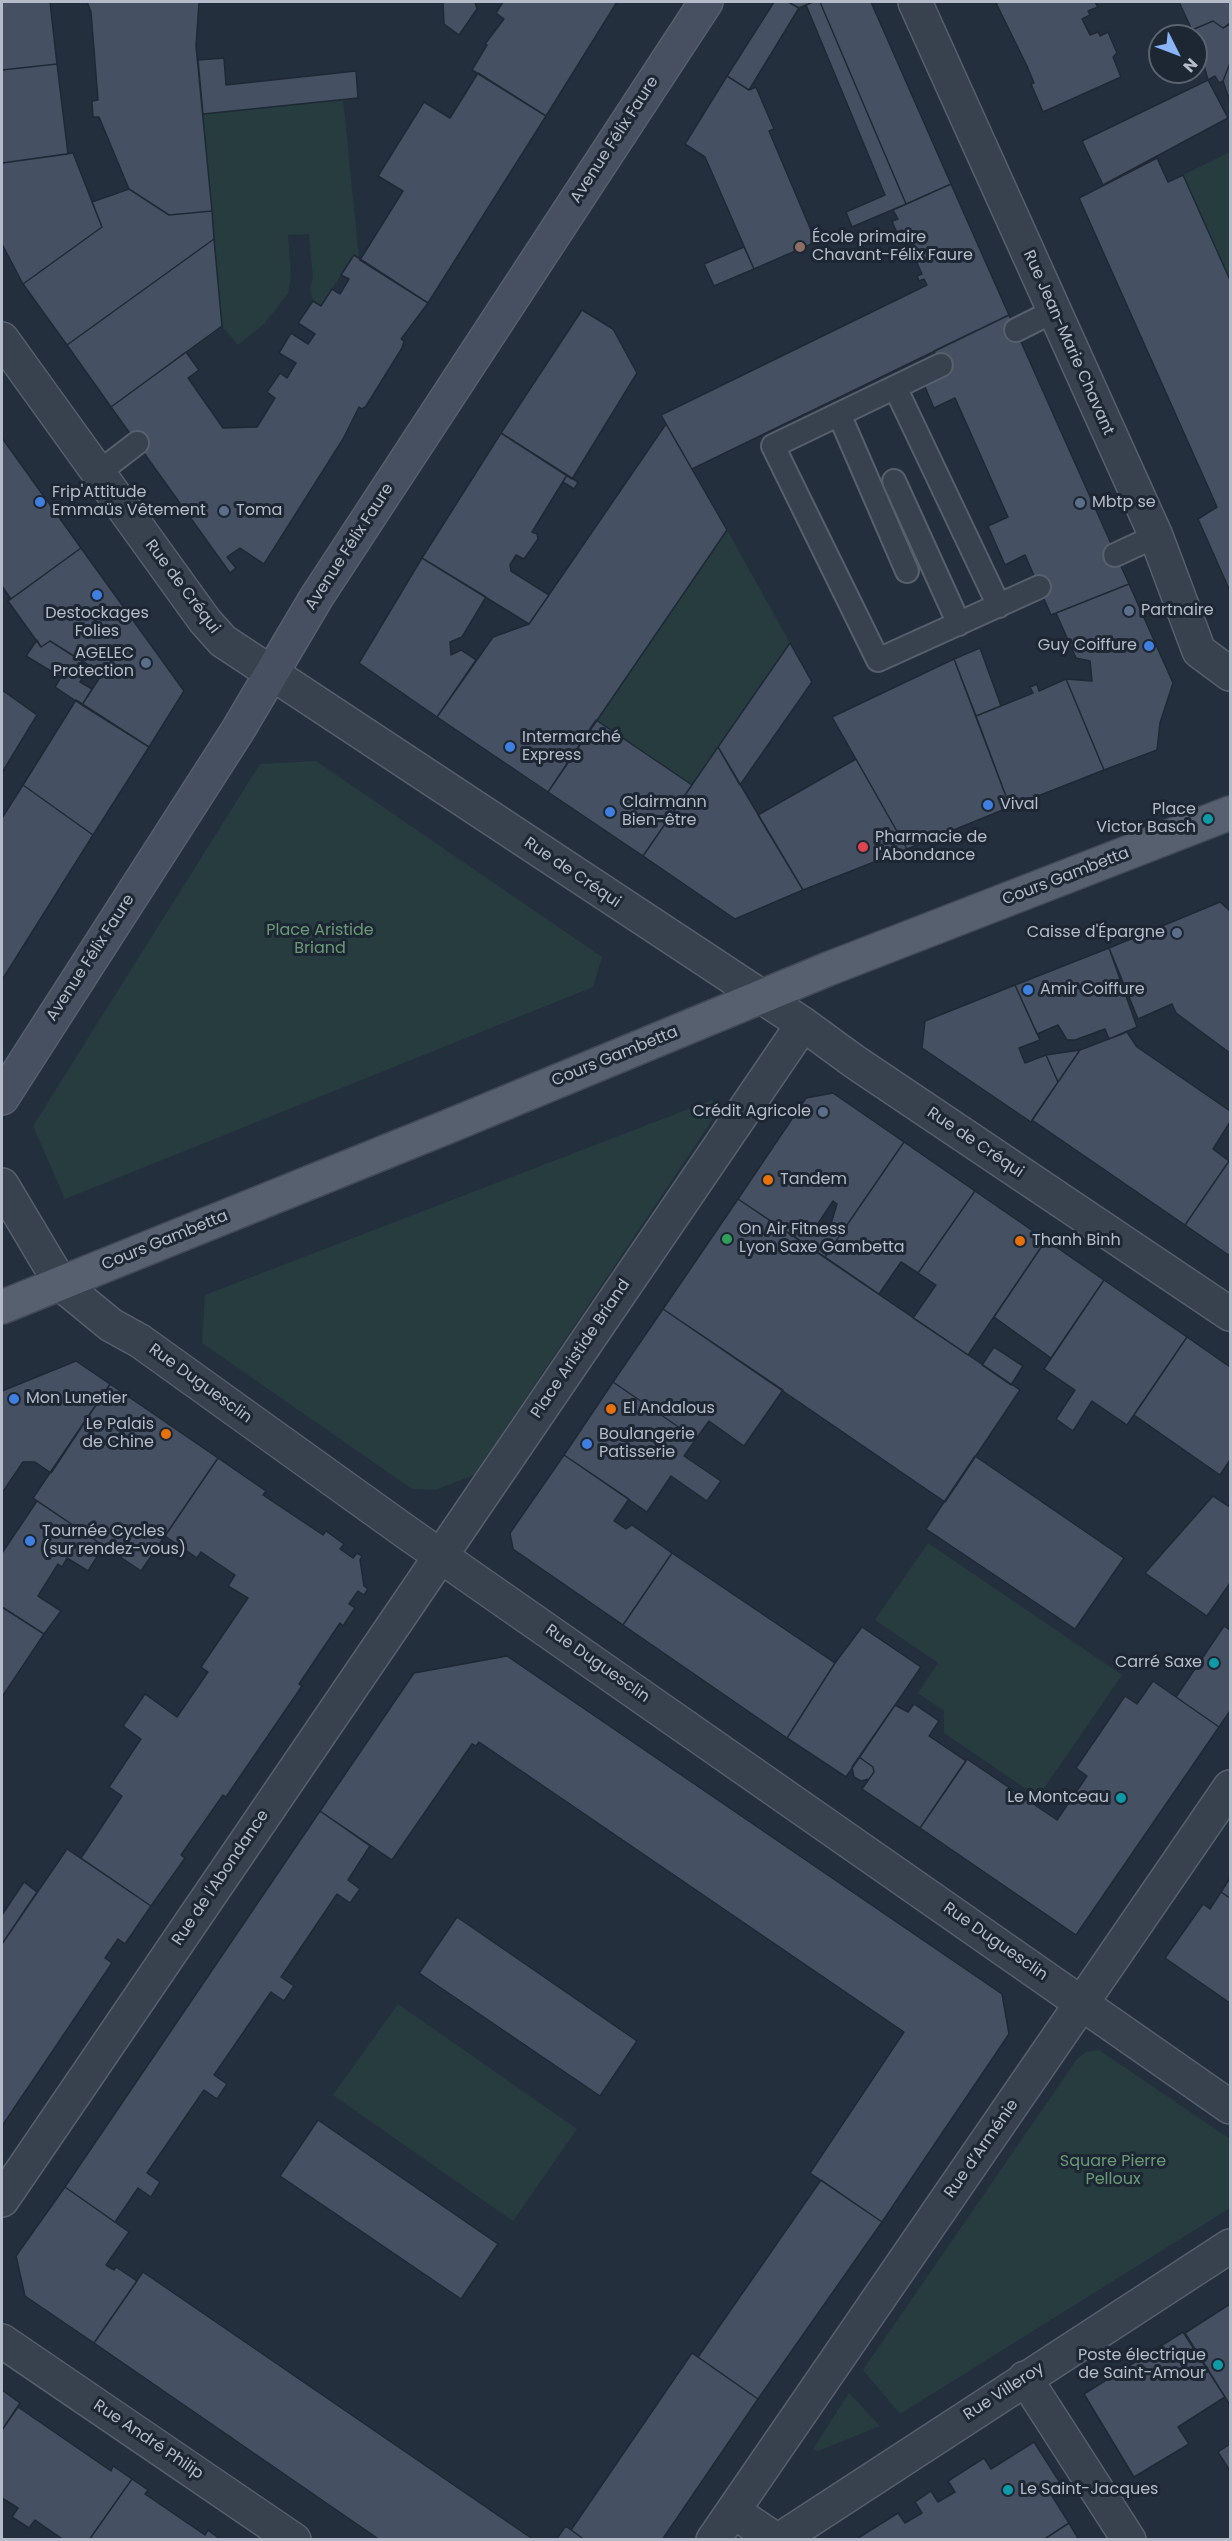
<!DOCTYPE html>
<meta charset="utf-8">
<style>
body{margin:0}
#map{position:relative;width:1232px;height:2541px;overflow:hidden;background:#242f3e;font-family:Poppins,sans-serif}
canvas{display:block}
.frame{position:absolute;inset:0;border:3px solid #b4bcc9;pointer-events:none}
.north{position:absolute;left:1148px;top:24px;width:60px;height:60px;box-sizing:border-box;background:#1d2633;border:2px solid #59626f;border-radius:50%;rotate:132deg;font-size:16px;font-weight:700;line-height:24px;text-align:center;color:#b4bcc9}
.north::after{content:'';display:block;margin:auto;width:21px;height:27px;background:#8ab4f8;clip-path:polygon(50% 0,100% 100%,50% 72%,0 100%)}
</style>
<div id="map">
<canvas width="1232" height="2541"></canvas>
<div class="frame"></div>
<div class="north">N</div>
</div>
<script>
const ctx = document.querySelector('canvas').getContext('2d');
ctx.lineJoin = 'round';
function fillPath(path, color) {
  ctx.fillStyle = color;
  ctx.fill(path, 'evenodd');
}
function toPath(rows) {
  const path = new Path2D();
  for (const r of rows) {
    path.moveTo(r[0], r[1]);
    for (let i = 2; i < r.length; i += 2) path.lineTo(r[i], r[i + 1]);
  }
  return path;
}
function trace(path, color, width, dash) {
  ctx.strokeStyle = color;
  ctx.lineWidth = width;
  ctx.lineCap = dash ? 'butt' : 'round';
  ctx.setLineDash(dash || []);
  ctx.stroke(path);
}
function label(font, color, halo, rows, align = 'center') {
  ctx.font = font + ' Poppins,sans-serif';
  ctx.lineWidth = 6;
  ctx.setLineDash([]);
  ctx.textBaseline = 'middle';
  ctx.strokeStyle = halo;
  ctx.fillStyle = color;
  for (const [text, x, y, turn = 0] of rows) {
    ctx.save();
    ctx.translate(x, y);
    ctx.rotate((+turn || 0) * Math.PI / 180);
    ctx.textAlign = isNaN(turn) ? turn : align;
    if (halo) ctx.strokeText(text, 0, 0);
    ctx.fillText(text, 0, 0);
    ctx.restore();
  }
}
const green = toPath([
 [343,99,359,259,353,256,321,306,313,301,310,289,313,278,309,234,288,235,291,276,288,293,265,323,238,345,222,326,203,114],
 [1230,152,1230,280,1183,175],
 [727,530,790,643,692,785,596,720],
 [316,761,602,957,593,987,65,1199,33,1126,260,764],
 [712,1100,719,1110,474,1475,435,1490,412,1489,202,1343,205,1295],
 [928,1543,1122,1675,1038,1797,944,1733,944,1711,918,1693,938,1663,875,1620],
 [398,2004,577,2129,513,2221,333,2095],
 [1099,2050,1230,2139,1230,2208,900,2414,863,2370,1077,2059,1086,2052],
 [849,2393,880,2426,818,2451,813,2449]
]);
const building = toPath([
 [2,2,50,2,57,64,2,70,2,2],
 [87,2,199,2,196,46,212,211,169,215,129,189,99,117,93,117,92,101,98,100,91,12,87,2],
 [443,2,475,2,477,9,459,35,444,24,443,2],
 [503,2,617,2,546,116,472,70,487,45,485,44,504,19,496,13,503,2],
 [774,2,788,2,799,8,749,90,727,76,774,2],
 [788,2,813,2,799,8,788,2],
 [813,2,820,2,906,204,852,227,846,212,885,195,806,5,813,2],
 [820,2,871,2,951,184,906,204,820,2],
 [1000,2,1095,2,1098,7,1088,11,1090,15,1082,19,1090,35,1098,32,1100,36,1108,32,1117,53,1113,57,1121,77,1043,112,1031,84,1034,83,1027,66,996,3,1000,2],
 [1179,2,1230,2,1230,24,1223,28,1213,21,1192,30,1179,2],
 [1213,21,1223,28,1230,23,1230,63,1223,81,1219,83,1215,76,1208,80,1196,36,1192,30,1213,21],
 [224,58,226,85,356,71,358,98,203,114,198,60,224,58],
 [1230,63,1230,94,1228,96,1223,81,1230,63],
 [57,64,68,154,2,163,2,70,57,64],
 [478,73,546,116,428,303,360,260,403,191,378,176,424,102,450,118,478,73],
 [727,76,749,90,756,87,774,129,769,131,816,242,754,269,705,157,685,144,727,76],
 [1208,80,1228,118,1103,185,1082,141,1208,80],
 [73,153,102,227,23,284,2,244,2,163,73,153],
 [1157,158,1168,182,1183,175,1230,280,1230,591,1198,519,1217,507,1079,198,1157,158],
 [951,184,1009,315,692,469,661,415,927,285,924,279,919,281,917,276,922,274,902,230,897,233,892,221,898,219,893,210,951,184],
 [129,189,169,215,212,211,214,239,67,345,23,284,102,227,92,202,129,189],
 [214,239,222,326,111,407,67,345,214,239],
 [744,247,754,269,714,286,704,264,744,247],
 [354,255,428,303,401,339,404,341,402,348,366,406,362,409,359,407,343,439,264,564,240,548,227,557,236,568,230,573,111,407,186,352,199,370,188,378,223,428,257,427,275,398,267,392,280,373,287,378,296,363,279,353,291,333,308,344,315,334,298,323,313,301,321,306,332,289,340,294,349,279,341,275,354,255],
 [582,310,613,329,637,373,572,479,501,433,582,310],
 [1009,315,1129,584,1051,615,1025,555,1005,565,988,526,1008,517,955,398,934,408,922,380,943,370,934,351,1009,315],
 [666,424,727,530,548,792,437,717,493,637,529,624,666,424],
 [501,433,567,475,532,532,537,534,538,539,524,559,516,555,510,565,511,571,549,595,529,624,422,558,501,433],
 [2,438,81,548,11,599,2,586,2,438],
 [567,475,578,482,574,489,563,482,567,475],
 [81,548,184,691,149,747,82,705,102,674,50,641,41,647,8,601,81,548],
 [422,558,486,597,462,637,450,642,451,655,461,650,476,660,437,717,359,663,422,558],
 [1129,584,1173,683,1160,723,1157,750,1104,770,1066,679,1092,681,1090,661,1076,658,1056,613,1129,584],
 [37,640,41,647,50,641,90,666,80,682,92,689,82,705,55,687,61,677,26,656,37,640],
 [790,643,812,682,740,785,718,747,790,643],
 [980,648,1001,706,976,716,954,659,980,648],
 [954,659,1010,807,907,849,832,717,954,659],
 [1066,679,1104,770,1010,807,976,716,1033,693,1030,687,1037,684,1039,691,1066,679],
 [2,690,37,715,3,771,2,771,2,690],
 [76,700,149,747,93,835,23,785,76,700],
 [596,720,692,785,643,856,548,792,596,720],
 [718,747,803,890,735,919,643,856,718,747],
 [856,759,907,849,803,890,758,815,856,759],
 [23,785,93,835,2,980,2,818,23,785],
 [1220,902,1230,911,1230,1053,1176,1013,1172,1004,1138,1019,1109,948,1220,902],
 [1109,948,1137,1027,1109,1039,1105,1029,1075,1040,1067,1040,1058,1025,1037,1034,1015,985,1109,948],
 [1015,985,1040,1040,1019,1048,1025,1063,1046,1055,1058,1082,1031,1122,922,1048,925,1021,1015,985],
 [1127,1032,1137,1047,1230,1111,1230,1122,1213,1149,1229,1161,1185,1225,1032,1120,1080,1050,1127,1032],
 [1080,1050,1058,1082,1046,1055,1080,1050],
 [833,1093,904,1142,825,1257,738,1199,806,1098,833,1093],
 [833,1201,837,1204,830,1227,822,1236,813,1231,833,1201],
 [904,1142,975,1191,918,1273,901,1262,879,1294,825,1257,904,1142],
 [1229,1161,1230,1162,1230,1256,1185,1225,1229,1161],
 [975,1191,1046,1240,968,1355,913,1318,936,1285,918,1273,975,1191],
 [738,1199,1020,1390,945,1502,663,1309,738,1199],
 [1046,1240,1104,1280,1051,1358,994,1317,1046,1240],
 [1104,1280,1187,1337,1127,1425,1092,1401,1073,1431,1056,1419,1075,1390,1044,1369,1104,1280],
 [663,1309,783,1390,744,1446,709,1421,696,1439,613,1382,663,1309],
 [1187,1337,1230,1367,1230,1460,1220,1475,1134,1415,1187,1337],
 [994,1347,1023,1366,1011,1385,982,1365,994,1347],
 [76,1361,110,1384,51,1473,35,1462,23,1462,2,1493,2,1391,76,1361],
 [613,1382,696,1439,684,1456,721,1481,707,1501,671,1476,647,1512,564,1455,613,1382],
 [110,1384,218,1458,141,1571,33,1498,110,1384],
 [564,1455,629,1499,614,1521,626,1529,632,1525,672,1553,623,1625,513,1549,510,1533,564,1455],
 [975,1456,1124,1558,1075,1629,926,1529,975,1456],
 [218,1458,266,1491,263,1495,323,1535,326,1531,344,1544,340,1549,353,1558,357,1553,362,1556,360,1560,364,1586,368,1589,364,1595,358,1591,349,1604,355,1608,343,1626,340,1623,299,1684,302,1686,226,1797,223,1795,181,1855,185,1858,151,1906,81,1858,122,1796,109,1787,141,1739,123,1726,145,1694,177,1717,208,1672,201,1667,248,1598,228,1586,235,1575,201,1552,197,1558,165,1536,218,1458],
 [1213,1496,1230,1507,1230,1583,1207,1616,1145,1573,1213,1496],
 [37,1501,104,1546,88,1571,67,1558,62,1567,58,1564,38,1596,61,1611,44,1634,2,1607,2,1553,37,1501],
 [672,1553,835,1663,787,1738,623,1625,672,1553],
 [2,1607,44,1634,2,1697,2,1607],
 [1224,1626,1230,1630,1230,1711,1219,1727,1176,1697,1224,1626],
 [862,1627,921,1667,846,1777,787,1738,835,1663,862,1627],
 [507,1656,1002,1994,1009,2034,882,2222,810,2173,904,2032,479,1742,476,1746,472,1744,392,1860,320,1811,414,1673,507,1656],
 [1153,1681,1219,1727,1076,1935,920,1828,967,1759,1057,1820,1087,1776,1076,1768,1125,1696,1137,1704,1153,1681],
 [914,1704,939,1721,929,1736,966,1761,920,1828,862,1789,874,1772,873,1767,859,1757,895,1705,908,1712,914,1704],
 [859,1757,873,1767,874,1772,869,1779,861,1781,854,1777,852,1767,859,1757],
 [320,1811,370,1846,348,1880,360,1889,350,1903,337,1894,281,1977,294,1986,284,2001,271,1992,214,2075,227,2084,217,2099,204,2090,147,2173,160,2182,151,2197,138,2188,115,2222,65,2187,320,1811],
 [67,1849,151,1906,125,1944,118,1939,105,1958,112,1963,2,2126,2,1944,67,1849],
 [1230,1878,1230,1898,1221,1892,1230,1878],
 [24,1882,37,1892,2,1944,2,1915,24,1882],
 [1221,1892,1230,1898,1230,2003,1165,1958,1203,1904,1210,1909,1221,1892],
 [457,1917,637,2041,600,2096,419,1973,457,1917],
 [318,2120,498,2244,461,2299,280,2176,318,2120],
 [821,2180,882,2222,758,2399,698,2357,821,2180],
 [65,2187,129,2232,106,2265,114,2270,116,2267,137,2281,94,2343,25,2296,16,2256,65,2187],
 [143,2272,534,2540,380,2540,94,2343,143,2272],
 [1230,2304,1230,2405,1185,2333,1230,2304],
 [1183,2332,1225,2397,1178,2427,1189,2444,1134,2477,1084,2394,1183,2332],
 [692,2353,758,2399,662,2540,585,2540,571,2530,692,2353],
 [2,2390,20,2403,2,2430,2,2390],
 [18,2407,111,2471,113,2466,132,2479,89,2540,64,2540,35,2520,29,2528,12,2517,18,2508,2,2498,2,2430,18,2407],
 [1034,2442,1064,2489,1052,2496,1069,2523,1043,2540,855,2540,898,2513,905,2523,922,2513,915,2502,931,2491,938,2502,955,2492,948,2481,984,2458,991,2469,1034,2442],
 [1230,2444,1230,2471,1218,2452,1230,2444],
 [132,2479,148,2490,145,2494,205,2535,208,2530,221,2540,89,2540,132,2479],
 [1069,2523,1079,2540,1043,2540,1069,2523],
 [565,2527,567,2527,585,2540,556,2540,565,2527]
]);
const lane = toPath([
 [1016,330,1054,311],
 [941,365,773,446,878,660,1039,587],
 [895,387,999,606],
 [839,414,907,571],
 [98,473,137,443],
 [894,481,959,624],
 [1115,555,1156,536]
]);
const street = toPath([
 [915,2,1156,536,1199,651,1230,674],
 [2,339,205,621,223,641,803,1024,855,1062,1230,1314],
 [2,1185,61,1284,111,1325,140,1341,406,1532,1230,2107],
 [2,2200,803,1024],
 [2,2341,294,2540],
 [1025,2378,1129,2540],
 [733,2511,776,2540],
 [713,2540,1230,1787],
 [779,2540,1230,2246]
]);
const secondary = toPath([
 [2,1098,238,730,316,598,706,2]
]);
const primary = toPath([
 [2,1307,447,1127,828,969,1230,813]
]);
const markers = [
 [800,247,6,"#8d6e63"],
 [40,502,6,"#3f7fe0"],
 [1080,503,6,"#5c6f8a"],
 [224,511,6,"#5c6f8a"],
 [97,595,6,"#3f7fe0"],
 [1129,611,6,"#5c6f8a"],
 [1149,646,6,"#3f7fe0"],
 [146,663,6,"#5c6f8a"],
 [510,747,6,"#3f7fe0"],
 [988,805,6,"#3f7fe0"],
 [610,812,6,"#3f7fe0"],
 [1208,819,6,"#0f9aa8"],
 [863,847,6,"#e0444e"],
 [1177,933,6,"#5c6f8a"],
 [1028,990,6,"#3f7fe0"],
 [823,1112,6,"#5c6f8a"],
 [768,1180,6,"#e8710a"],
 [727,1239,6,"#2e9e5b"],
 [1020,1241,6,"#e8710a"],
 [14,1399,6,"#3f7fe0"],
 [611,1409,6,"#e8710a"],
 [166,1434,6,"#e8710a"],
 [587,1444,6,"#3f7fe0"],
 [30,1541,6,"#3f7fe0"],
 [1214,1663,6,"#0f9aa8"],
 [1121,1798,6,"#0f9aa8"],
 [1218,2365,6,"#0f9aa8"],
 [1008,2490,6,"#0f9aa8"]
];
const streetNames = [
 ["Avenue Félix Faure",615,140,-57],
 ["Rue Jean-Marie Chavant",1068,343,66],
 ["Avenue Félix Faure",350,547,-57],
 ["Rue de Créqui",182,587,53],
 ["Rue de Créqui",572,873,34],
 ["Cours Gambetta",1066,877,-21],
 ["Avenue Félix Faure",91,958,-57],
 ["Cours Gambetta",615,1057,-22],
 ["Rue de Créqui",975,1143,34],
 ["Cours Gambetta",165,1241,-22],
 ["Place Aristide Briand",581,1349,-56],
 ["Rue Duguesclin",200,1384,36],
 ["Rue Duguesclin",597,1664,35],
 ["Rue de l'Abondance",221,1878,-56],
 ["Rue Duguesclin",995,1942,35],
 ["Rue d’Arménie",982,2149,-55],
 ["Rue Villeroy",1004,2392,-33],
 ["Rue André Philip",148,2440,34]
];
const poiNames = [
 ["École primaire",812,238],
 ["Chavant-Félix Faure",812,256],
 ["Frip'Attitude",52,493],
 ["Emmaüs Vêtement",52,511],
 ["Mbtp se",1092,503],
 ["Toma",236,511],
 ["Partnaire",1141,611],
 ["Destockages",97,614,"center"],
 ["Folies",97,632,"center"],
 ["Guy Coiffure",1137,646,"right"],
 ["AGELEC",134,654,"right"],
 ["Protection",134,672,"right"],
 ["Intermarché",522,738],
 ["Express",522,756],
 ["Clairmann",622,803],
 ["Bien-être",622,821],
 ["Vival",1000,805],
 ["Place",1196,810,"right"],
 ["Victor Basch",1196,828,"right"],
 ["Pharmacie de",875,838],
 ["l'Abondance",875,856],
 ["Caisse d'Épargne",1165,933,"right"],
 ["Amir Coiffure",1040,990],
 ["Crédit Agricole",811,1112,"right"],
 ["Tandem",780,1180],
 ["On Air Fitness",739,1230],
 ["Lyon Saxe Gambetta",739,1248],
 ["Thanh Binh",1032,1241],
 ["Mon Lunetier",26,1399],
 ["El Andalous",623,1409],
 ["Le Palais",154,1425,"right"],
 ["de Chine",154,1443,"right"],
 ["Boulangerie",599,1435],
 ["Patisserie",599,1453],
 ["Tournée Cycles",42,1532],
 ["(sur rendez-vous)",42,1550],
 ["Carré Saxe",1202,1663,"right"],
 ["Le Montceau",1109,1798,"right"],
 ["Poste électrique",1206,2356,"right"],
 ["de Saint-Amour",1206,2374,"right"],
 ["Le Saint-Jacques",1020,2490]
];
const parkNames = [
 ["Place Aristide",320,931],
 ["Briand",320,949],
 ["Square Pierre",1113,2162],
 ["Pelloux",1113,2180]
];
fillPath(green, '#263c3f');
fillPath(building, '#455162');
trace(building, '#1f2835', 1.5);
trace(lane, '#565f6c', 26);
trace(street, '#565f6c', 36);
trace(secondary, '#565f6c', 36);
trace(primary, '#414a57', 36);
trace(lane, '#38414e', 22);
trace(street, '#38414e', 33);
trace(secondary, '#465061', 33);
trace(primary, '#56606e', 33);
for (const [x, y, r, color] of markers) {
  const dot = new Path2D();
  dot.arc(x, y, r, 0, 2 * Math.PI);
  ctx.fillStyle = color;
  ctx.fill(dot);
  trace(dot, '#1d2633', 2);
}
label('16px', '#b4bcc9', '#1d2633', streetNames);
label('16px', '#b4bcc9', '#1d2633', poiNames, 'left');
label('16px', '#6b9a76', '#1d2633', parkNames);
</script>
